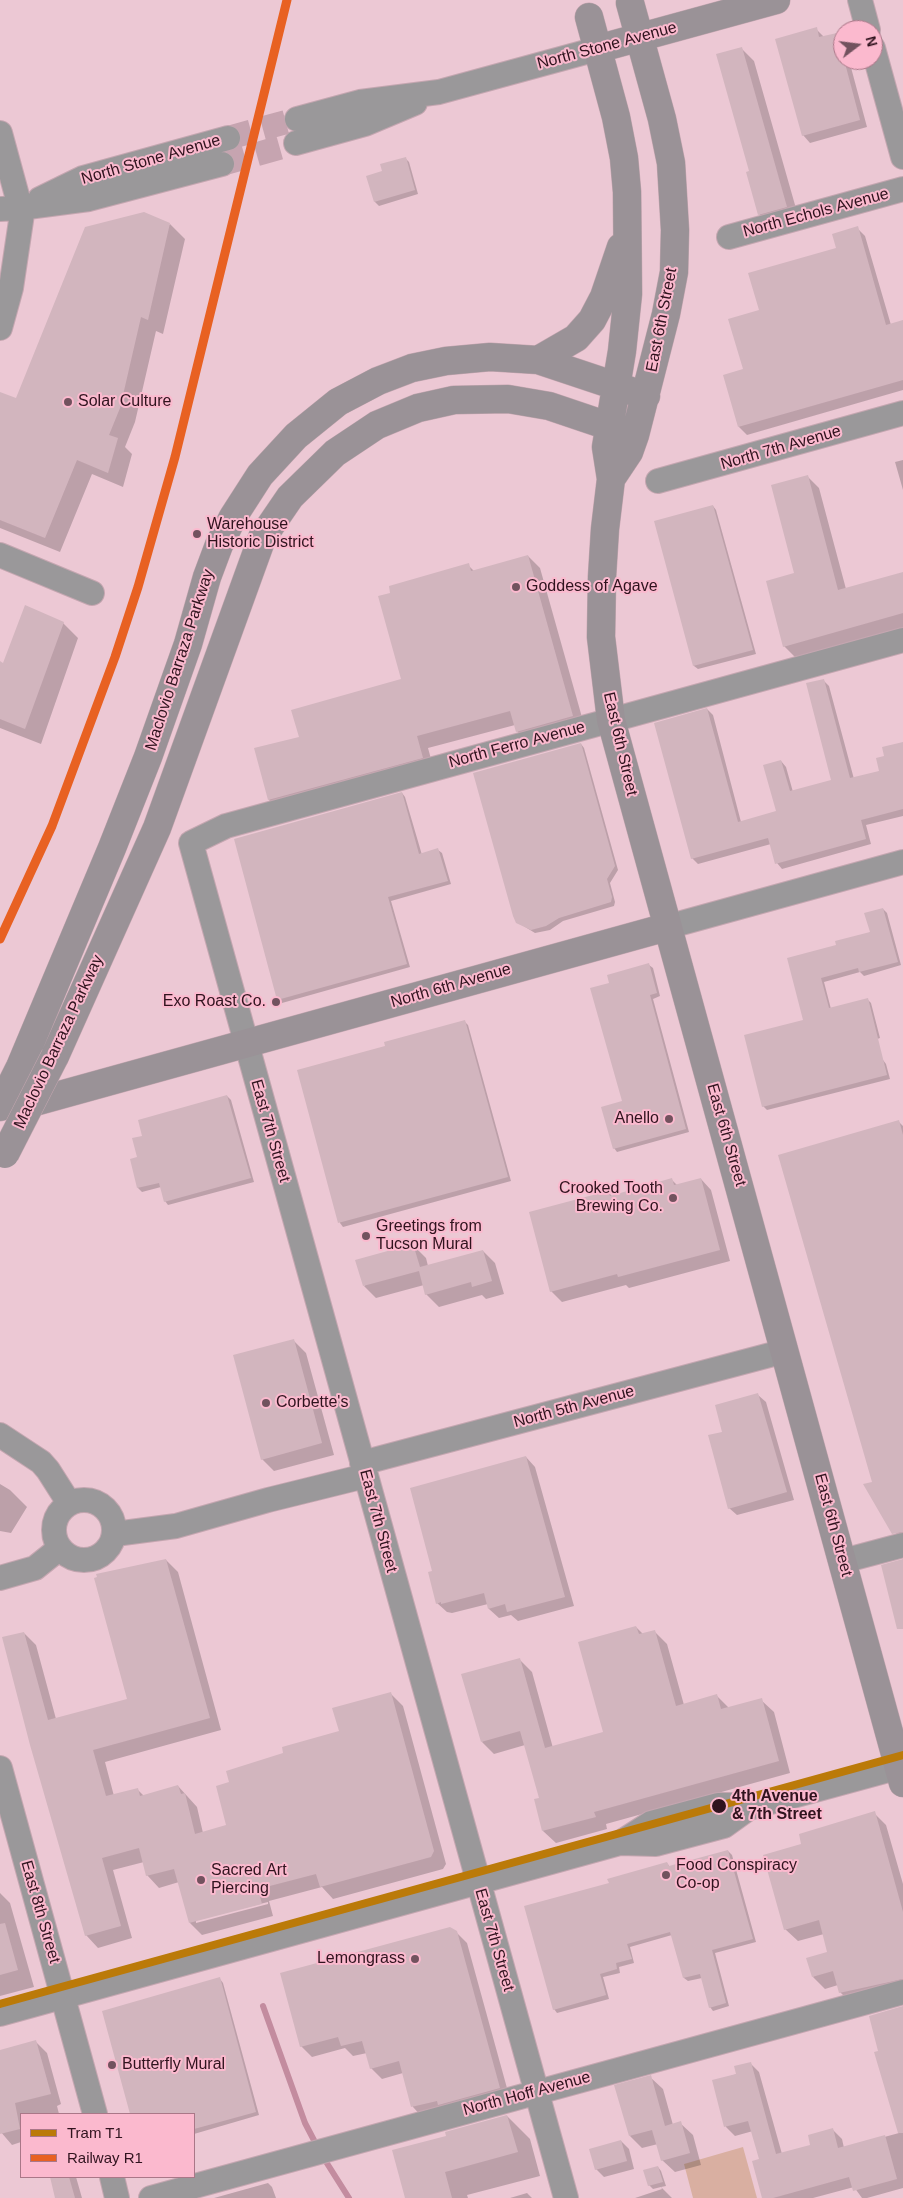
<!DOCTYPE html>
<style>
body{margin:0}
#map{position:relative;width:903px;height:2198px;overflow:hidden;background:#ecc8d4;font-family:Helvetica,sans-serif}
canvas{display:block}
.legend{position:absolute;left:20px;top:2113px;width:175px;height:65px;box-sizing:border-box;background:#fbb9ce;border:1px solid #a78;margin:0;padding:6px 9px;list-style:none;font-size:15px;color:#30131e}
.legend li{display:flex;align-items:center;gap:10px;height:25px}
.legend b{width:25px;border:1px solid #a78}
.north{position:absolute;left:833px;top:20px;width:50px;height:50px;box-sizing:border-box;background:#fbb9ce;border:1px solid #a78;border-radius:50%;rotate:75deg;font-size:14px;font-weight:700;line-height:20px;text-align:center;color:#30131e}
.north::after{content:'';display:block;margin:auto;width:18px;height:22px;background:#72525e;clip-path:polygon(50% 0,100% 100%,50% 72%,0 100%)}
</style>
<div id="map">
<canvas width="903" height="2198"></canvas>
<ul class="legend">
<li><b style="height:6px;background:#bb7a09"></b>Tram T1</li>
<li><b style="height:6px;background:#e86122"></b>Railway R1</li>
</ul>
<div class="north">N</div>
</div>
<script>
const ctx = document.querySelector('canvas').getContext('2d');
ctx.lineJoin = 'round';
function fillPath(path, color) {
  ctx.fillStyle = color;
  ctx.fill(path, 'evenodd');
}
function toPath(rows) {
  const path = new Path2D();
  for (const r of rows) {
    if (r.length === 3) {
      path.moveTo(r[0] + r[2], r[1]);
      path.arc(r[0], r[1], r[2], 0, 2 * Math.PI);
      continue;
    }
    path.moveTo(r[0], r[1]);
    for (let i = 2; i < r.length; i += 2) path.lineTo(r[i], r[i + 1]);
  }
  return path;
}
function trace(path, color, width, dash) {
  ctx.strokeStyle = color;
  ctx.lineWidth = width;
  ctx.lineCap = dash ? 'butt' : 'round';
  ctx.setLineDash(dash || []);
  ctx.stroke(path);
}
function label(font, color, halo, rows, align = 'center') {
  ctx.font = font + ' Helvetica,sans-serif';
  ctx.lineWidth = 4;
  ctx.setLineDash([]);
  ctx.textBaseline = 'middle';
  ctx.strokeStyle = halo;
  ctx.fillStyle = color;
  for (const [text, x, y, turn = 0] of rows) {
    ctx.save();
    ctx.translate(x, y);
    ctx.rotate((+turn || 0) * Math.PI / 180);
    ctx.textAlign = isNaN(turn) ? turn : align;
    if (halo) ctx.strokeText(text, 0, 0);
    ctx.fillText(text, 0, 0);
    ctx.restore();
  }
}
const green = toPath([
 [743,2147,757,2198,693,2198,684,2164]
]);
const shadow = toPath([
 [816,29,824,37,837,34,843,40,843,60,849,60,867,127,810,143,803,135],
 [742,49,754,61,799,219,771,227,759,214,750,172],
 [405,158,409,162,418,194,379,206,375,202,368,177,384,172],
 [170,224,185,239,163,334,156,331,135,422,125,447,132,454,123,487,92,474,60,552,0,528,0,400,17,400],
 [857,228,865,236,891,325,903,321,903,390,747,435,739,427,745,370,761,311,837,249],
 [903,460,903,490,895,462],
 [807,476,819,488,846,589,903,574,903,628,796,658,784,646,796,574],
 [713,506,716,510,756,654,698,669,694,666],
 [528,556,540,568,585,728,529,744,517,731,515,725,428,748,434,770,281,812,269,800,301,738,403,679,468,565,474,571],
 [63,623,78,638,41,744,0,728,0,663,4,664],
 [823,680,829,686,854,779,881,771,886,757,903,743,903,816,866,825,871,844,782,869,777,863,771,844,698,864,692,858,707,709,713,715,741,822,777,812,781,761,786,767,793,792,833,781],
 [581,744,584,748,618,870,610,883,615,902,614,906,563,921,550,930,535,933,517,922],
 [402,793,405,797,422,855,438,850,442,853,451,884,391,901,410,967,282,1003,278,999],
 [883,909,887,913,901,965,864,976,860,972,824,982,831,1009,867,999,871,1003,880,1038,852,1048,883,1060,886,1064,890,1079,767,1110,763,1106,804,1021,788,959,838,946,871,932],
 [649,965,653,968,660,996,653,999,689,1132,617,1152,614,1148,623,1102,611,984],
 [465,1022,468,1025,511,1181,343,1227,340,1223,298,1071,387,1047],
 [227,1096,231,1100,254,1182,168,1205,165,1201,161,1187,142,1192,138,1188,131,1160,138,1158,143,1137],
 [898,1121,903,1126,903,1540,888,1525,873,1482],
 [701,1179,711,1190,730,1261,629,1288,626,1285,562,1302,551,1291,608,1192,612,1196,672,1180,677,1185],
 [413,1245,426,1258,428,1266,483,1251,495,1263,504,1294,486,1299,482,1295,439,1307,426,1294,424,1285,376,1298,364,1286],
 [293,1340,306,1353,334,1455,274,1471,262,1459],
 [758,1395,766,1402,794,1500,737,1515,729,1508,723,1433],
 [526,1457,535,1467,574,1606,518,1621,511,1615,499,1618,489,1609,488,1604,452,1613,447,1612,437,1603,434,1571],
 [0,1484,10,1490,27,1507,11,1533,0,1531],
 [166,1560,178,1572,221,1730,105,1762,114,1796,137,1789,144,1796,178,1786,197,1807,203,1833,228,1826,230,1783,285,1754,340,1732,391,1694,403,1706,446,1864,443,1869,333,1899,322,1887,269,1901,273,1916,202,1935,190,1923,179,1882,159,1888,147,1875,144,1862,113,1870,132,1938,98,1948,86,1935,24,1633,36,1645,56,1719,129,1700],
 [268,1902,268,1904,196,1923,196,1920],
 [636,1627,643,1634,654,1631,667,1644,684,1705,717,1696,729,1708,761,1700,774,1712,790,1773,606,1824,607,1829,556,1843,543,1831,535,1800,540,1799,525,1745,494,1754,482,1742,519,1659,532,1672,553,1748,604,1733],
 [874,1813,886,1825,903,1884,903,1993,852,2004,840,1992,838,1985,825,1989,813,1977,829,1953,824,1934,798,1941,785,1929,803,1845],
 [728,1851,732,1855,756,1942,715,1953,729,2006,713,2011,710,2007,702,1978,688,1981,684,1978,672,1935,630,1947,634,1963,619,1967,620,1973,603,1977,609,1999,557,2013,554,2009,610,1884,667,1863,670,1867],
 [0,1893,10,1903,34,1987,0,1996],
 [456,1932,467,1943,510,2099,423,2118,413,2107,403,2073,382,2079,371,2068,367,2053,353,2056,345,2048,312,2057,301,2046],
 [220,1979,223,1983,259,2115,194,2134,194,2114,132,2114,104,2012],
 [903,2008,903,2188,867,2198,862,2198,854,2187,813,2198,764,2198,760,2160,753,2131,735,2136,726,2127,714,2081,737,2074,750,2063,759,2072,782,2154,812,2146,833,2130,842,2139,844,2148,899,2133,880,2052],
 [36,2042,47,2053,61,2104,57,2106,59,2114,21,2114,21,2142,12,2145,0,2131,0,2052],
 [650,2077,663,2089,673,2125,680,2123,693,2135,701,2165,675,2172,662,2160,658,2144,642,2148,630,2136],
 [507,2116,530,2139,540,2176,467,2195,468,2198,406,2198,448,2137],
 [621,2141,629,2149,634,2169,604,2177,596,2169],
 [658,2167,661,2171,666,2186,661,2187,672,2198,635,2198,662,2189,661,2187,653,2189,649,2185],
 [51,2177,76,2177,82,2198,57,2198],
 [268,2183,272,2187,276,2198,214,2198],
 [527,2193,532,2198,510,2198]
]);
const stream = toPath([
 [263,2006,305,2123,318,2148],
 [323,2157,349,2198]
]);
const building = toPath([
 [817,27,819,37,837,33,860,120,802,136,775,39],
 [742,47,787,207,758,215,746,172,749,171,716,54],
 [406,157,415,190,374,202,366,176,382,171,380,164],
 [144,212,170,223,148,320,141,317,120,408,109,435,118,438,108,473,77,460,45,538,0,520,0,392,16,398,85,227],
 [858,226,886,325,903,320,903,380,738,427,723,375,743,369,728,319,759,310,748,273,836,248,832,234],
 [808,475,838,590,903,572,903,613,783,647,766,581,794,573,771,485],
 [713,505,753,650,693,666,654,521],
 [528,555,573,716,516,732,510,711,417,736,423,758,268,800,254,748,299,737,291,710,401,679,378,596,390,593,389,586,469,563,471,571],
 [25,605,64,622,25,729,0,719,0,661,3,663],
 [824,679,850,778,879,771,876,758,884,756,882,747,903,742,903,809,861,820,866,839,775,864,768,838,691,859,654,723,707,708,738,822,776,811,763,765,781,760,790,791,831,780,806,683],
 [581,743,615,866,607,879,612,897,611,902,559,918,546,926,531,930,516,923,513,916,473,773],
 [402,792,419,854,438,848,448,881,388,897,407,964,277,1000,234,839],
 [883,908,898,962,859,972,858,968,821,978,829,1008,868,998,887,1075,762,1107,744,1035,803,1020,787,958,836,945,835,941,870,932,864,913],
 [649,963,657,993,650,995,686,1129,613,1149,601,1107,622,1101,590,988,609,983,607,975],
 [465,1020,508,1177,338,1223,297,1070,385,1046,384,1042],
 [227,1095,251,1178,164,1202,159,1183,137,1188,130,1159,137,1157,132,1138,142,1136,138,1120],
 [899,1120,903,1135,903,1532,892,1534,863,1484,872,1482,778,1155],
 [672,1178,674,1185,701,1178,720,1250,618,1277,617,1274,550,1292,529,1212,608,1191,610,1196],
 [413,1244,420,1267,483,1250,492,1281,472,1287,471,1282,425,1295,419,1271,363,1286,355,1260],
 [294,1339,322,1443,261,1460,233,1355],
 [758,1393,787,1492,728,1509,708,1435,722,1432,715,1405],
 [526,1456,565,1597,507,1612,505,1604,488,1609,484,1593,441,1604,441,1602,436,1604,428,1572,432,1571,410,1488],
 [166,1559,210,1718,93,1750,106,1796,138,1788,140,1796,178,1785,181,1794,185,1793,195,1834,226,1825,216,1786,229,1782,226,1771,283,1753,282,1747,339,1731,332,1708,391,1692,434,1851,431,1857,320,1887,316,1874,258,1889,262,1904,189,1923,174,1869,146,1876,139,1848,102,1858,121,1926,85,1936,30,1745,2,1637,24,1632,48,1720,127,1699,94,1578,97,1577,96,1574],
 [903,1559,903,1629,897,1629,881,1565],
 [636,1626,639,1634,655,1630,676,1706,717,1694,721,1709,762,1698,779,1761,594,1812,596,1817,542,1831,534,1799,539,1798,520,1731,481,1742,461,1674,520,1658,545,1748,603,1732,578,1642],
 [875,1811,903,1912,903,1979,839,1993,833,1971,812,1977,806,1958,827,1952,819,1920,784,1930,763,1855,801,1844,799,1834],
 [728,1850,753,1939,712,1950,726,2003,709,2008,700,1974,683,1978,670,1932,627,1944,632,1959,616,1963,617,1969,600,1974,606,1995,553,2010,524,1906,609,1883,607,1879,667,1862,669,1866],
 [5,1923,18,1970,0,1975,0,1924],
 [450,1927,457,1931,500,2088,438,2105,437,2101,411,2107,399,2061,370,2069,362,2041,341,2046,338,2037,300,2047,280,1973],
 [220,1977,256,2112,194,2129,194,2114,130,2114,102,2011],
 [903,2006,903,2133,898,2133,874,2052,878,2051,869,2016],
 [36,2040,51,2094,15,2103,20,2129,0,2134,0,2050],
 [751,2062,776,2154,810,2145,808,2135,833,2128,838,2148,885,2135,897,2179,853,2191,849,2177,773,2198,762,2198,752,2161,759,2159,748,2121,724,2127,712,2080,736,2074,734,2066],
 [651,2075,665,2126,681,2121,690,2153,661,2161,652,2130,629,2136,614,2085],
 [507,2115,518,2152,445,2172,452,2198,405,2198,392,2150,446,2136,445,2132],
 [621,2140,627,2161,595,2170,589,2149],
 [658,2166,663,2182,648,2186,643,2170],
 [50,2177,69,2177,75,2198,55,2198]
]);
const minorTunnel = toPath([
 [228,138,297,119],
 [222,164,296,143]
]);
const minor = toPath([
 [860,0,868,30],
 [873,48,903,157],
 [297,119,360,102,439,92,597,49],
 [0,133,22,214,11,288,0,328],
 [296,143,365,124,415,103],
 [40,199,83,178,228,138],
 [0,209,20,208,89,199,222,164],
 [729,237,903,189],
 [658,481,903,413],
 [0,555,92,593],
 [667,927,903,862],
 [0,1435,41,1462,48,1470,69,1503],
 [362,1463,785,1351],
 [84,1530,30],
 [115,1534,176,1526,268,1500,365,1476],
 [843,1561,903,1545],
 [0,1578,35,1568,60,1548],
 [0,1768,95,2114],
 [620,1843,651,1823,718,1805,742,1805,749,1808],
 [0,2014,620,1843,656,1844,724,1826,749,1808,903,1766],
 [112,2177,117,2198],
 [151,2198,903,1992],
 [566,2198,191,843,226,826,903,640]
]);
const major = toPath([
 [589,17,616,117,624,158,627,192,628,294,622,351,606,447,611,479,605,529,602,577,601,637,611,720,903,1783],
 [597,49,776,0],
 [538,360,576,338,592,320,604,297,621,247],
 [611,479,629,452,635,435,666,314,674,272,675,230,671,163,662,119,630,3],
 [55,1056,157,828,262,538,290,497,335,453,377,425,418,408,454,400,508,399,549,406,635,435],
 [0,1107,20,1067,112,848,148,757,188,644,207,577,219,545,233,517,260,475,296,436,338,402,378,381,412,368,446,361,490,357,538,360,646,396],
 [13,1108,667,927]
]);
const rail = toPath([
 [0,939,52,826,115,657,138,587,175,457,287,0]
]);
const majorBridge = toPath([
 [5,1154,55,1056]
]);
const rail1 = toPath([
 [0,939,52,826,115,657,138,587,175,457,287,0]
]);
const tram1 = toPath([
 [0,2004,903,1755]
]);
const markers = [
 [68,402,5,"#72525e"],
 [197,534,5,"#72525e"],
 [516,587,5,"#72525e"],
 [276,1002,5,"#72525e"],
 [669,1119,5,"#72525e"],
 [673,1198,5,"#72525e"],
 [366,1236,5,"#72525e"],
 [266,1403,5,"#72525e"],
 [719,1806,8,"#30131e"],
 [666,1875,5,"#72525e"],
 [201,1880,5,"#72525e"],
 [415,1959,5,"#72525e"],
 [112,2065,5,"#72525e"]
];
const streetNames = [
 ["North Stone Avenue",607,46,-15],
 ["North Stone Avenue",151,160,-16],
 ["North Echols Avenue",816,213,-15],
 ["East 6th Street",662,320,-79],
 ["North 7th Avenue",781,448,-16],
 ["Maclovio Barraza Parkway",180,660,-72],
 ["East 6th Street",620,744,77],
 ["North Ferro Avenue",517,745,-15],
 ["North 6th Avenue",451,986,-16],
 ["Maclovio Barraza Parkway",59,1042,-65],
 ["East 7th Street",270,1131,74],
 ["East 6th Street",726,1135,74],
 ["North 5th Avenue",574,1407,-15],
 ["East 7th Street",378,1521,75],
 ["East 6th Street",833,1525,75],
 ["East 8th Street",40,1912,74],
 ["East 7th Street",494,1940,74],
 ["North Hoff Avenue",527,2094,-15]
];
const poiNames = [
 ["Solar Culture",78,402],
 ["Warehouse",207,525],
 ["Historic District",207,543],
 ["Goddess of Agave",526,587],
 ["Exo Roast Co.",266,1002,"right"],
 ["Anello",659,1119,"right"],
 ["Crooked Tooth",663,1189,"right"],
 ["Brewing Co.",663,1207,"right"],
 ["Greetings from",376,1227],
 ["Tucson Mural",376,1245],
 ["Corbette's",276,1403],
 ["Food Conspiracy",676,1866],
 ["Co-op",676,1884],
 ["Sacred Art",211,1871],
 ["Piercing",211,1889],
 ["Lemongrass",405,1959,"right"],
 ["Butterfly Mural",122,2065]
];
const stopNames = [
 ["4th Avenue",732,1797],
 ["& 7th Street",732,1815]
];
fillPath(green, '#d9afa1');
fillPath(shadow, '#0003');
trace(stream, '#c38c9f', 6);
fillPath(building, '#d2b5be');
trace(minorTunnel, '#c6a4b0', 24, [24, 12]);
trace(minor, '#c4a6b0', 26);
trace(major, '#c4a6b0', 29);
trace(minor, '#9a989a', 24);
trace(major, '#9a9297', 28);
trace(rail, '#a3959a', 4);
trace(majorBridge, '#c4a6b0', 29, []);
trace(majorBridge, '#9a9297', 28);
trace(rail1, '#e86122', 9);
trace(tram1, '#bb7a09', 8);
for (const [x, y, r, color] of markers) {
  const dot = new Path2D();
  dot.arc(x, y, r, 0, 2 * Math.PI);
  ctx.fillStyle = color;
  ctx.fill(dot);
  trace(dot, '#fbb9ce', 2);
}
label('16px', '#30131e', '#fbb9ce', streetNames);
label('16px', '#30131e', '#fbb9ce', poiNames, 'left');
label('bold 16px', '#30131e', '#fbb9ce', stopNames, 'left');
</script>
